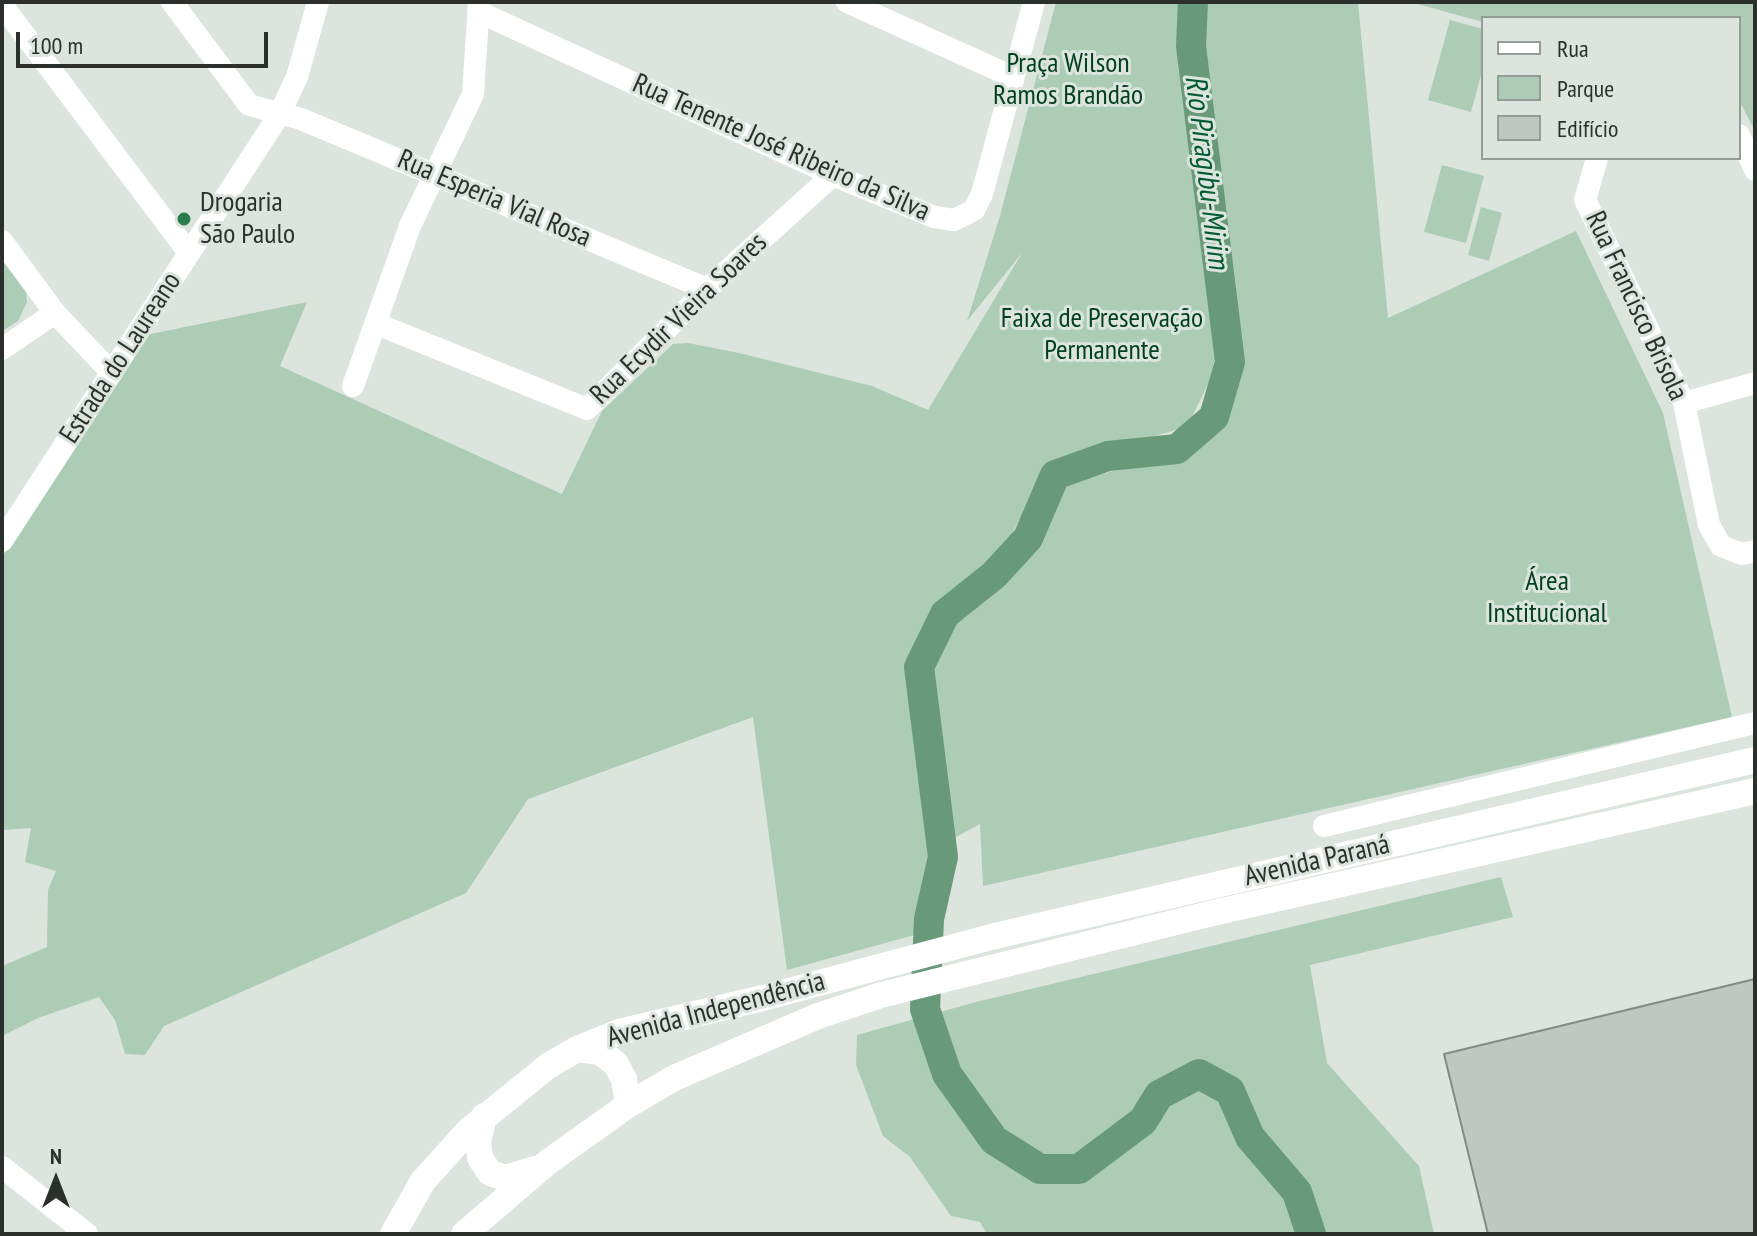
<!DOCTYPE html>
<meta charset="utf-8">
<style>
body{margin:0}
#map{position:relative;width:1757px;height:1236px;overflow:hidden;background:#dbe4dd;font-family:"PT Sans Narrow",sans-serif}
canvas{display:block}
.frame{position:absolute;inset:0;border:4px solid #2c302d;pointer-events:none}
.legend{position:absolute;left:1481px;top:16px;width:260px;height:144px;box-sizing:border-box;background:#dbe4dd;border:2px solid #959c97;margin:0;padding:10px 14px;list-style:none;font-size:24px;color:#2c302d}
.legend li{display:flex;align-items:center;gap:16px;height:40px}
.legend b{width:40px;border:2px solid #959c97}
.north{position:absolute;left:16px;top:1140px;width:80px;height:80px;-webkit-text-stroke:6px #dbe4dd;paint-order:stroke;rotate:0deg;font-size:22px;font-weight:700;line-height:32px;text-align:center;color:#2c302d}
.north::after{content:'';display:block;margin:auto;width:28px;height:36px;background:#2c302d;clip-path:polygon(50% 0,100% 100%,50% 72%,0 100%)}
.scale{position:absolute;left:16px;top:32px;width:252px;height:36px;box-sizing:border-box;border:4px solid #2c302d;border-top:0;padding-left:10px;font-size:24px;line-height:28px;white-space:nowrap;color:#2c302d;-webkit-text-stroke:6px #dbe4dd;paint-order:stroke}
</style>
<div id="map">
<canvas width="1757" height="1236"></canvas>
<div class="frame"></div>
<ul class="legend">
<li><b style="height:10px;background:#fff"></b>Rua</li>
<li><b style="height:22px;background:#adccb6"></b>Parque</li>
<li><b style="height:22px;background:#bec7c1"></b>Edifício</li>
</ul>
<div class="north">N</div>
<div class="scale">100 m</div>
</div>
<script>
const ctx = document.querySelector('canvas').getContext('2d');
ctx.lineJoin = 'round';
function fillPath(path, color) {
  ctx.fillStyle = color;
  ctx.fill(path, 'evenodd');
}
function toPath(rows) {
  const path = new Path2D();
  for (const r of rows) {
    path.moveTo(r[0], r[1]);
    for (let i = 2; i < r.length; i += 2) path.lineTo(r[i], r[i + 1]);
  }
  return path;
}
function trace(path, color, width, dash) {
  ctx.strokeStyle = color;
  ctx.lineWidth = width;
  ctx.lineCap = dash ? 'butt' : 'round';
  ctx.setLineDash(dash || []);
  ctx.stroke(path);
}
function label(font, color, halo, rows, align = 'center') {
  ctx.font = font + ' "PT Sans Narrow",sans-serif';
  ctx.lineWidth = 6;
  ctx.setLineDash([]);
  ctx.textBaseline = 'middle';
  ctx.strokeStyle = halo;
  ctx.fillStyle = color;
  for (const [text, x, y, turn = 0] of rows) {
    ctx.save();
    ctx.translate(x, y);
    ctx.rotate((+turn || 0) * Math.PI / 180);
    ctx.textAlign = isNaN(turn) ? turn : align;
    if (halo) ctx.strokeText(text, 0, 0);
    ctx.fillText(text, 0, 0);
    ctx.restore();
  }
}
const green = toPath([
 [1056,2,1180,2,1178,35,1218,347,1208,384,1187,427,1052,464,1004,547,937,612,907,659,930,856,918,934,787,970,753,717,528,799,466,893,164,1026,145,1055,125,1054,115,1020,99,997,38,1018,2,1036,2,966,47,947,48,890,56,871,25,862,31,828,2,830,2,557,146,335,307,302,280,366,562,494,602,411,673,344,688,343,739,353,872,386,928,410,1022,253,967,321,1000,216],
 [1206,2,1358,2,1388,318,1576,231,1663,413,1732,717,983,886,980,824,947,842,934,732,932,666,954,621,1036,552,1061,486,1116,470,1179,463,1221,429,1237,384,1242,348,1204,45],
 [1410,2,1755,2,1755,131,1739,100,1739,18,1483,18,1483,22],
 [1450,20,1483,29,1483,68,1471,112,1428,100],
 [1442,165,1484,176,1466,243,1424,232],
 [1481,207,1502,213,1489,261,1468,255],
 [2,260,26,291,27,302,18,321,2,331],
 [1501,877,1513,917,1310,965,1327,1063,1419,1166,1434,1234,987,1234,980,1222,951,1216,910,1157,883,1136,856,1065,857,1035,976,1002]
]);
const river = toPath([
 [1193,2,1191,46,1230,362,1214,417,1177,449,1108,456,1055,475,1028,538,994,575,945,614,919,667,943,857,929,919,925,1009,947,1074,994,1140,1040,1169,1079,1169,1143,1121,1159,1095,1199,1074,1230,1091,1250,1137,1297,1192,1311,1234]
]);
const building = toPath([
 [1755,979,1755,1234,1488,1234,1444,1054,1755,979]
]);
const minor = toPath([
 [172,2,249,105,301,119,707,289],
 [847,2,1013,77],
 [2,5,189,253],
 [479,12,833,175,934,217,954,220,974,210,982,194,1034,2],
 [1739,135,1755,170],
 [1597,158,1585,200,1684,403,1709,525,1721,546,1742,554,1755,551],
 [2,241,55,313,112,373],
 [377,324,587,409,707,289,833,175],
 [2,349,55,313],
 [353,386,410,226,473,94,479,2],
 [1684,403,1755,383],
 [2,541,279,115,297,77,318,2],
 [1324,826,1755,723],
 [2,1167,87,1234]
]);
const major = toPath([
 [577,1049,600,1052,616,1064,624,1079,628,1105],
 [484,1116,478,1142,480,1158,490,1173,506,1178,535,1169],
 [393,1234,423,1181,469,1130,548,1066,577,1049,619,1032,763,998,991,937,1755,760],
 [464,1234,548,1162,628,1105,674,1078,818,1016,881,995,1213,913,1755,791]
]);
const markers = [
 [184,219,8,"#2c7d4e"]
];
const parkNames = [
 ["Praça Wilson",1068,64],
 ["Ramos Brandão",1068,96],
 ["Faixa de Preservação",1102,319],
 ["Permanente",1102,351],
 ["Área",1547,582],
 ["Institucional",1547,614]
];
const streetNames = [
 ["Rua Tenente José Ribeiro da Silva",781,148,24],
 ["Rua Esperia Vial Rosa",494,199,23],
 ["Rua Francisco Brisola",1636,306,65],
 ["Rua Ecydir Vieira Soares",679,319,-44],
 ["Estrada do Laureano",121,358,-57],
 ["Avenida Paraná",1317,861,-13],
 ["Avenida Independência",716,1010,-15]
];
const poiNames = [
 ["Drogaria",200,203],
 ["São Paulo",200,235]
];
const waterNames = [
 ["Rio Piragibu-Mirim",1206,172,83]
];
fillPath(green, '#adccb6');
trace(river, '#689978', 30);
fillPath(building, '#bec7c1');
trace(building, '#838b86', 2);
trace(minor, '#fff', 22);
trace(major, '#fff', 26);
for (const [x, y, r, color] of markers) {
  const dot = new Path2D();
  dot.arc(x, y, r, 0, 2 * Math.PI);
  ctx.fillStyle = color;
  ctx.fill(dot);
  trace(dot, '#dbe4dd', 3);
}
label('28px', '#003f20', '#dbe4dd', parkNames);
label('28px', '#2c302d', '#dbe4dd', streetNames);
label('28px', '#2c302d', '#dbe4dd', poiNames, 'left');
label('italic 30px', '#015a30', '#dbe4dd', waterNames);
</script>
